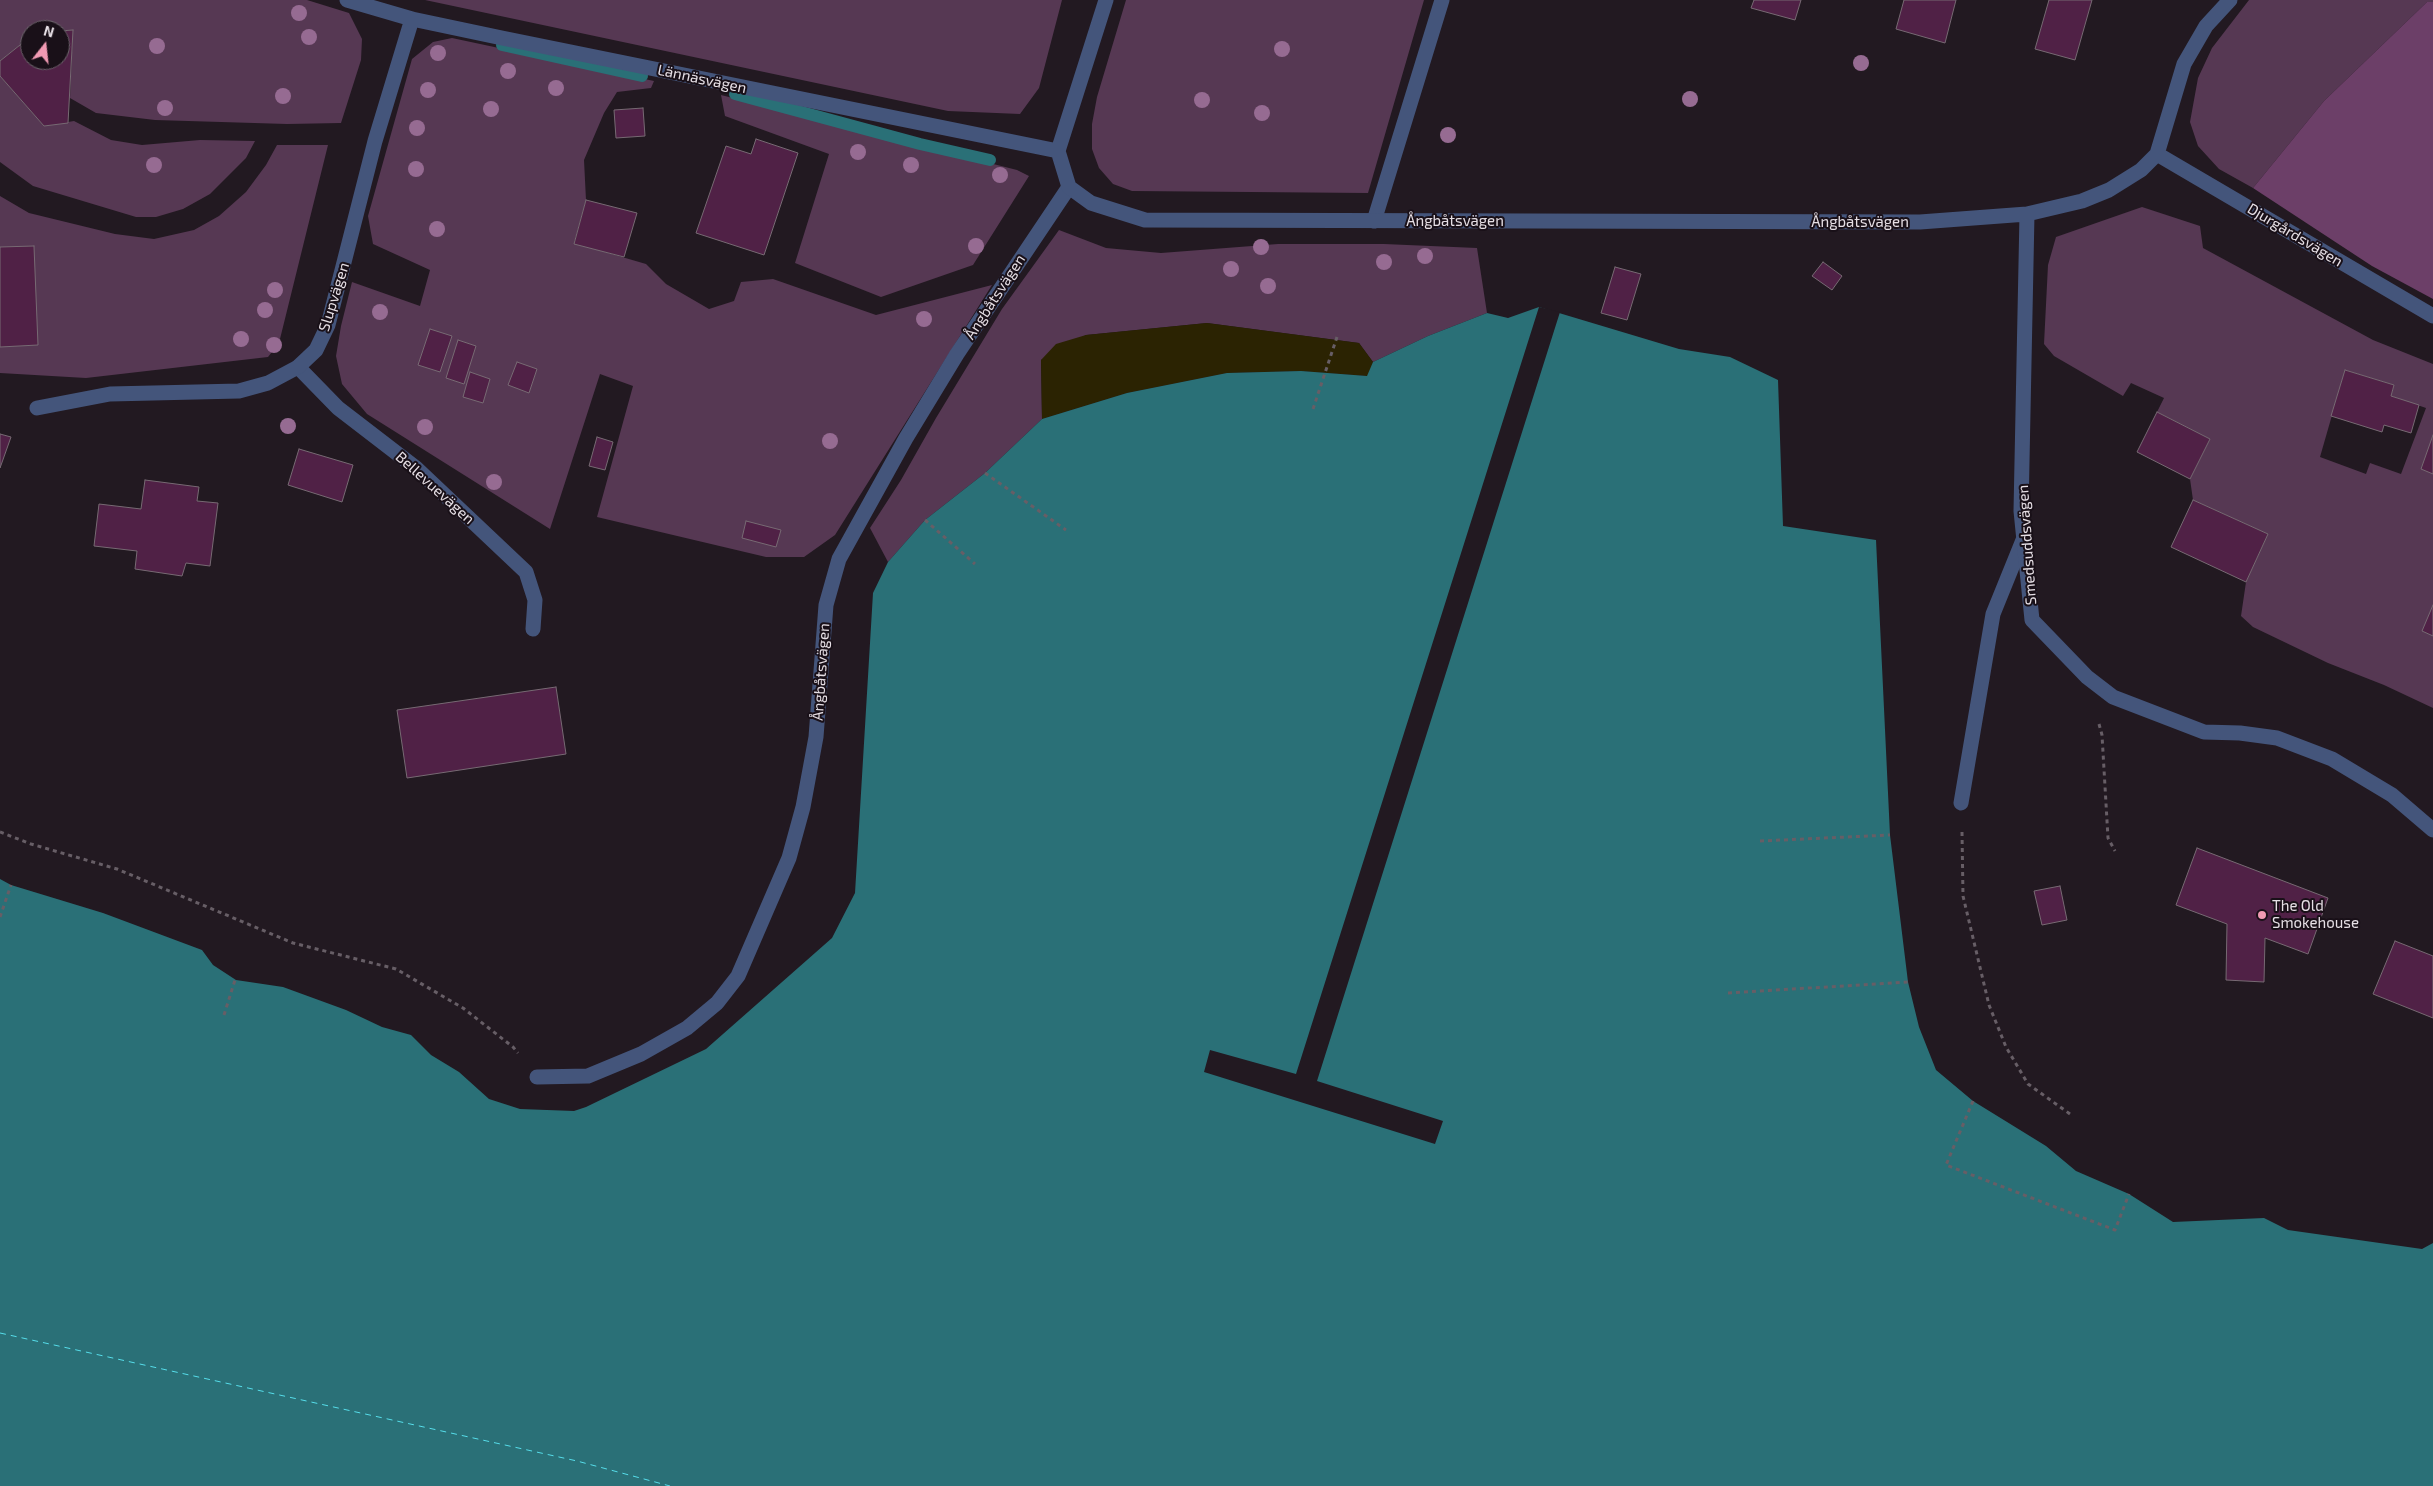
<!DOCTYPE html>
<meta charset="utf-8">
<style>
body{margin:0}
#map{position:relative;width:2433px;height:1486px;overflow:hidden;background:#221921;font-family:"Exo 2",sans-serif}
canvas{display:block}
.north{position:absolute;left:20px;top:20px;width:50px;height:50px;box-sizing:border-box;background:#191018;border:1px solid #6b636a;border-radius:50%;rotate:16deg;font-size:14px;font-weight:700;line-height:20px;text-align:center;color:#e6dfe5}
.north::after{content:'';display:block;margin:auto;width:18px;height:22px;background:#f19ab3;clip-path:polygon(50% 0,100% 100%,50% 72%,0 100%)}
</style>
<div id="map">
<canvas width="2433" height="1486"></canvas>
<div class="north">N</div>
</div>
<script>
const ctx = document.querySelector('canvas').getContext('2d');
ctx.lineJoin = 'round';
function fillPath(path, color) {
  ctx.fillStyle = color;
  ctx.fill(path, 'evenodd');
}
function toPath(rows) {
  const path = new Path2D();
  for (const r of rows) {
    path.moveTo(r[0], r[1]);
    for (let i = 2; i < r.length; i += 2) path.lineTo(r[i], r[i + 1]);
  }
  return path;
}
function trace(path, color, width, dash) {
  ctx.strokeStyle = color;
  ctx.lineWidth = width;
  ctx.lineCap = dash ? 'butt' : 'round';
  ctx.setLineDash(dash || []);
  ctx.stroke(path);
}
function label(font, color, halo, rows, align = 'center') {
  ctx.font = font + ' "Exo 2",sans-serif';
  ctx.lineWidth = 4;
  ctx.setLineDash([]);
  ctx.textBaseline = 'middle';
  ctx.strokeStyle = halo;
  ctx.fillStyle = color;
  for (const [text, x, y, turn = 0] of rows) {
    ctx.save();
    ctx.translate(x, y);
    ctx.rotate((+turn || 0) * Math.PI / 180);
    ctx.textAlign = isNaN(turn) ? turn : align;
    if (halo) ctx.strokeText(text, 0, 0);
    ctx.fillText(text, 0, 0);
    ctx.restore();
  }
}
const green = toPath([
 [0,0,307,0,349,13,362,39,361,60,341,123,287,124,155,120,96,113,70,98,73,30,30,30,30,37,0,61],
 [425,0,1062,0,1039,88,1020,114,948,111],
 [1126,0,1424,0,1368,193,1132,191,1113,184,1099,168,1092,149,1092,124,1097,97],
 [2249,0,2433,0,2433,2,2427,2,2324,101,2253,188,2219,169,2198,146,2190,122,2198,78,2212,48],
 [452,38,654,81,651,88,617,92,604,113,584,160,586,200,574,243,646,264,666,284,709,309,734,301,741,282,773,279,876,315,992,285,835,535,804,557,766,557,597,517,633,386,600,374,550,529,367,414,342,384,336,356,341,326,352,282,420,306,430,270,373,244,368,216,412,59,433,42],
 [0,76,44,126,74,121,111,140,142,145,200,140,255,141,246,158,210,194,183,209,156,217,136,217,33,186,0,162],
 [721,95,1017,170,1029,176,973,265,881,297,795,263,829,154,725,116],
 [277,145,328,145,279,343,268,357,86,378,0,373,0,196,29,213,115,234,154,239,194,230,219,216,246,192,266,165],
 [2142,207,2200,226,2203,248,2373,340,2433,364,2433,708,2384,685,2328,663,2253,627,2241,616,2246,582,2268,534,2193,500,2190,479,2210,439,2157,412,2164,398,2131,383,2123,396,2054,356,2044,344,2048,265,2056,237],
 [2345,370,2394,385,2391,396,2426,408,2401,474,2370,463,2366,474,2320,457],
 [1059,230,1106,248,1161,253,1278,244,1384,244,1477,248,1487,313,1428,336,1373,362,1359,343,1207,323,1086,335,1041,360,1042,419,985,473,925,520,888,562,870,528,901,480,936,418,1002,309]
]);
const forest = toPath([
 [2427,2,2433,2,2433,299,2372,266,2253,188,2324,101]
]);
const sand = toPath([
 [1207,323,1359,343,1373,362,1368,376,1301,371,1227,373,1127,393,1042,419,1041,360,1056,344,1086,335]
]);
const water = toPath([
 [1539,307,1679,349,1730,357,1778,380,1783,526,1876,540,1890,835,1908,982,1919,1027,1936,1070,1973,1101,2046,1146,2076,1171,2129,1194,2173,1222,2264,1218,2288,1230,2422,1249,2433,1243,2433,1486,0,1486,0,879,11,885,103,913,202,950,213,965,236,980,283,987,346,1010,382,1027,411,1035,431,1055,459,1072,489,1099,520,1109,574,1111,586,1107,706,1049,832,938,855,893,873,593,888,562,925,520,985,473,1042,419,1127,393,1227,373,1301,371,1367,376,1373,362,1428,336,1487,313,1508,318]
]);
const pier = toPath([
 [1539,307,1560,312,1317,1081,1443,1121,1435,1144,1204,1072,1210,1050,1296,1074]
]);
const stream = toPath([
 [502,45,642,76],
 [735,94,920,144,990,160]
]);
const ferry = toPath([
 [0,1333,577,1461,670,1486]
]);
const building = toPath([
 [1754,0,1801,0,1795,20,1751,8,1754,0],
 [1904,0,1956,0,1945,43,1896,29,1904,0],
 [2049,0,2092,0,2075,60,2035,49,2049,0],
 [73,30,68,123,44,126,0,76,0,61,30,37,30,60,60,60,60,31,73,30],
 [643,108,645,136,616,138,614,110,643,108],
 [756,139,798,153,764,255,696,233,726,146,751,154,756,139],
 [586,200,637,213,624,257,574,244,586,200],
 [34,246,38,345,0,347,0,247,34,246],
 [1823,262,1842,276,1832,290,1812,276,1823,262],
 [1615,267,1641,274,1627,320,1601,313,1615,267],
 [430,329,452,336,440,372,418,365,430,329],
 [458,340,476,346,464,384,446,378,458,340],
 [517,362,537,369,529,393,508,385,517,362],
 [2345,370,2394,385,2391,396,2419,405,2411,433,2384,425,2382,432,2331,416,2345,370],
 [470,372,490,379,483,403,463,397,470,372],
 [2157,412,2210,439,2190,479,2137,452,2157,412],
 [0,434,11,437,0,468,0,434],
 [2433,435,2433,474,2421,469,2433,435],
 [597,437,613,442,605,470,589,466,597,437],
 [299,449,353,465,342,502,288,485,299,449],
 [145,480,199,487,197,501,218,503,210,566,186,563,182,576,135,569,137,551,94,546,99,504,141,509,145,480],
 [2193,500,2268,534,2246,582,2171,547,2193,500],
 [746,521,781,530,776,547,742,538,746,521],
 [2433,605,2433,636,2422,631,2433,605],
 [556,687,566,754,407,778,397,710,556,687],
 [2197,848,2328,898,2308,954,2265,938,2264,982,2226,980,2227,924,2176,905,2197,848],
 [2060,886,2067,920,2042,925,2034,891,2060,886],
 [2395,941,2433,956,2433,1018,2373,994,2395,941]
]);
const path = toPath([
 [1313,409,1337,337],
 [985,473,1066,530],
 [925,520,975,564],
 [2099,724,2102,735,2108,838,2115,851],
 [0,832,31,844,117,869,293,943,396,969,463,1008,513,1047,518,1053],
 [1962,832,1963,896,1989,1005,2006,1047,2028,1084,2070,1114],
 [1760,841,1890,835],
 [0,917,11,885],
 [1728,993,1908,982],
 [224,1015,235,980],
 [1973,1101,1946,1165,2115,1230,2129,1194]
]);
const lane = toPath([
 [1374,221,1442,0],
 [298,367,338,408,416,468,526,572,535,600,533,629],
 [1961,803,1993,614,2023,540],
 [537,1077,588,1076,641,1054,687,1028,717,1003,738,976,789,858,803,807,816,737,826,605,839,559,906,438,957,354,1069,187]
]);
const street = toPath([
 [347,0,412,19,502,38,1058,151],
 [1058,151,1069,187,1091,203,1145,220,1920,222,2027,214,2082,201,2109,190,2141,170,2157,154,2184,64,2206,26,2230,0],
 [1058,151,1106,0],
 [2157,154,2433,316],
 [2027,214,2021,511,2032,620,2087,677,2113,697,2204,732,2240,733,2277,738,2332,759,2392,795,2433,830],
 [37,408,110,394,239,391,268,383,298,367,316,350,328,325,375,141,412,19]
]);
const trees = [
 [299,13],
 [309,37],
 [157,46],
 [1282,49],
 [438,53],
 [1861,63],
 [508,71],
 [556,88],
 [428,90],
 [283,96],
 [1690,99],
 [1202,100],
 [165,108],
 [491,109],
 [1262,113],
 [417,128],
 [1448,135],
 [858,152],
 [154,165],
 [911,165],
 [416,169],
 [1000,175],
 [437,229],
 [976,246],
 [1261,247],
 [1425,256],
 [1384,262],
 [1231,269],
 [1268,286],
 [275,290],
 [265,310],
 [380,312],
 [924,319],
 [241,339],
 [274,345],
 [288,426],
 [425,427],
 [830,441],
 [494,482]
];
const markers = [
 [2262,915,5,"#f19ab3"]
];
const streetNames = [
 ["Lännäsvägen",702,79,12],
 ["Ångbåtsvägen",1455,221],
 ["Ångbåtsvägen",1860,222],
 ["Djurgårdsvägen",2295,235,31],
 ["Slupvägen",334,297,-73],
 ["Ångbåtsvägen",995,297,-57],
 ["Bellevuevägen",435,488,42],
 ["Smedsuddsvägen",2027,545,-94],
 ["Ångbåtsvägen",821,672,-86]
];
const poiNames = [
 ["The Old",2272,906],
 ["Smokehouse",2272,923]
];
fillPath(green, '#563853');
fillPath(forest, '#6c3f68');
fillPath(sand, '#2b2302');
fillPath(water, '#2a7077');
fillPath(pier, '#221921');
trace(stream, '#2a7077', 12);
trace(ferry, '#56deeb', 1, [6, 5]);
fillPath(building, '#502146');
trace(building, '#776a73', 1);
trace(path, '#675e66', 3, [4, 4]);
trace(lane, '#44557b', 15);
trace(street, '#44557b', 15);
ctx.fillStyle = '#966b92';
for (const [x, y] of trees) {
  ctx.beginPath();
  ctx.arc(x, y, 8, 0, 2 * Math.PI);
  ctx.fill();
}
for (const [x, y, r, color] of markers) {
  const dot = new Path2D();
  dot.arc(x, y, r, 0, 2 * Math.PI);
  ctx.fillStyle = color;
  ctx.fill(dot);
  trace(dot, '#191018', 2);
}
label('15px', '#e6dfe5', '#191018', streetNames);
label('15px', '#e6dfe5', '#191018', poiNames, 'left');
</script>
